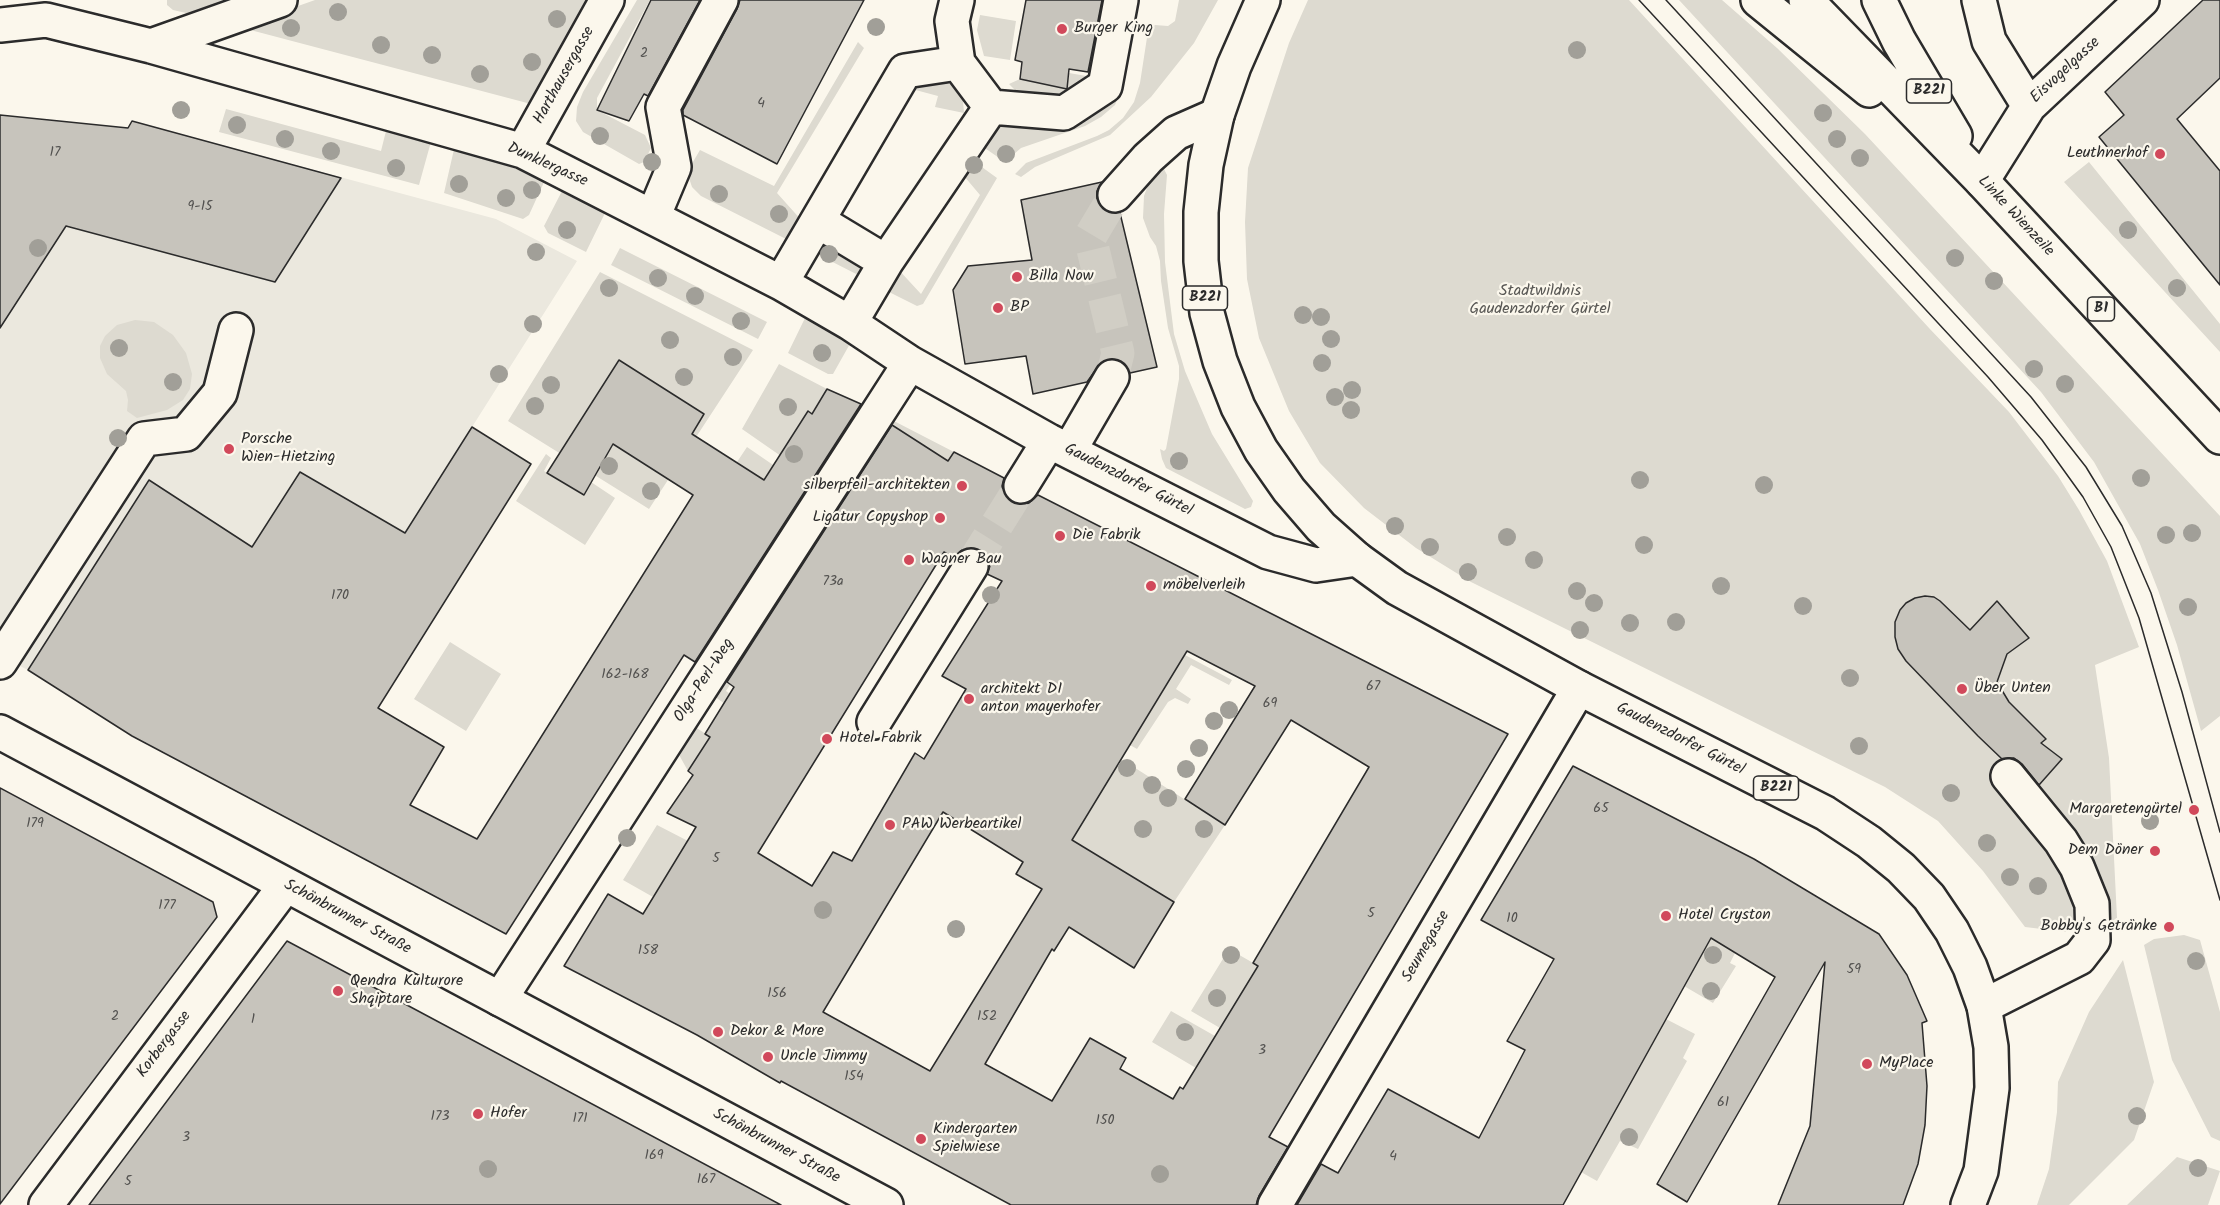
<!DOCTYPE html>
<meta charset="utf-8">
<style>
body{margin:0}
canvas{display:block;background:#fbf7ec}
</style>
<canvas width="2220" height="1205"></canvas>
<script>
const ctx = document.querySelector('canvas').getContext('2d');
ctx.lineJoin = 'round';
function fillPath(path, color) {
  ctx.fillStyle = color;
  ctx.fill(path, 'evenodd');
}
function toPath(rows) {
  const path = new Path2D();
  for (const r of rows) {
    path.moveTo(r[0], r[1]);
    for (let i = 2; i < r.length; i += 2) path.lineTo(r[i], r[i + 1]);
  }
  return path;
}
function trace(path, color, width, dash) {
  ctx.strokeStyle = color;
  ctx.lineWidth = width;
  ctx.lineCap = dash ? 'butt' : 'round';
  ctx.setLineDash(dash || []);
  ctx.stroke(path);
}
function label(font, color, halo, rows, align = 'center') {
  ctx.font = font + ' Kalam,sans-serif';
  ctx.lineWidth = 4.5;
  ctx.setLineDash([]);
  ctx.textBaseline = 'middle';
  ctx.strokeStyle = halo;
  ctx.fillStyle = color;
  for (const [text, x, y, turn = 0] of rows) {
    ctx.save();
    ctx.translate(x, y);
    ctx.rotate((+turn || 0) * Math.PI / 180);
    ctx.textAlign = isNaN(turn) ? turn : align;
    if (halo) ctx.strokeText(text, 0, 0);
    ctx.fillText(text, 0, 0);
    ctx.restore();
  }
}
const built = toPath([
 [132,121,496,219,577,261,405,533,300,472,132,736,28,670,0,656,0,330]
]);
const green = toPath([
 [167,0,245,0,199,16,173,10,167,5],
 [315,0,592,0,531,104,239,27],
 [637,0,650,0,597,98,597,110,645,135,651,148,644,162,639,164,583,132,576,121,577,107,583,92],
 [1179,0,1218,0,1194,43,1151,97,1110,135,1035,167,1021,177,1015,174,1026,163,1097,136,1109,130,1123,118,1134,102,1140,83,1148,31,1155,25,1168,26,1175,21],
 [1308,0,1629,0,1929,328,2009,412,2058,476,2079,510,2107,561,2139,647,2095,665,2109,758,2117,918,2104,926,2067,932,2025,927,1983,871,1938,821,1885,787,1471,582,1416,548,1364,508,1320,463,1289,411,1259,338,1247,279,1245,222,1248,168,1289,43],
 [1679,0,1722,0,1777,48,1865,134,2220,516,2220,716,2201,731,2177,645,2158,590,2140,544,2094,462,2041,392],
 [980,15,1016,21,1010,60,984,56,977,30],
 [858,42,864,48,777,193,803,222,792,242,701,196,692,187,687,172,700,150,774,186],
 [1129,46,1122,88,1115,105,1101,117,1085,126,1021,148,1005,162,976,142,989,119,1077,122,1093,115,1107,104],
 [1069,73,1098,78,1079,96,1034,96,1015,90,1009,84,1020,79,1067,89],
 [934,79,950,84,958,91,963,101,964,113,935,107,938,96,908,88],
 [226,109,381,151,386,131,392,127,432,138,419,185,219,132],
 [455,145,545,180,529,215,523,219,444,193],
 [968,157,997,178,923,304,917,306,881,288,897,268,921,294,980,195,964,176],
 [2089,162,2220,324,2220,352,2064,182],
 [1157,169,1164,169,1167,175,1164,214,1165,262,1174,334,1185,371,1212,434,1253,501,1251,507,1245,509,1166,468,1162,459,1160,449,1164,451,1166,449,1179,379,1179,366,1168,328,1161,281,1160,261,1156,246,1150,237,1143,218,1144,196,1150,180],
 [563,189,606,211,586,252,548,233,544,226],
 [822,239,866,264,864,278,809,250],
 [620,248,767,322,758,339,611,265],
 [600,272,753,350,649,509,508,421],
 [812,317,851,342,833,374,828,374,788,353,805,318],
 [135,320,154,322,173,335,186,353,192,374,190,389,183,400,167,410,137,418,127,411,128,400,126,391,107,374,100,358,100,346,105,336,117,325],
 [779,364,827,389,818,404,801,470,742,429],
 [892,420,954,452,940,474,895,464,912,438,894,426,726,691,736,698,688,771,678,753,695,727,706,734,725,704,714,696],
 [747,447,795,480,786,495,737,462],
 [546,454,551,458,544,471,583,495,591,482,615,498,585,545,516,501],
 [450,642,501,674,466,731,414,699],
 [1185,655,1232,680,1229,685,1191,665,1176,689,1191,699,1188,704,1175,698,1168,702,1137,749,1130,745],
 [1121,759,1225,825,1174,902,1072,840],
 [657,825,688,841,653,897,623,880],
 [1719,925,1722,944,1735,953,1730,963,1736,966,1713,1003,1684,986],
 [2184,935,2200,940,2220,1012,2220,1141,2211,1137,2172,1060,2144,945,2154,939],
 [1229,949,1274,975,1250,980,1220,1028,1191,1011],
 [2123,960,2154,1082,2134,1140,2069,1205,2037,1205,2049,1169,2057,1112,2058,1082,2089,1012],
 [1171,1011,1215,1036,1196,1068,1152,1042],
 [1666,1019,1695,1034,1683,1058,1687,1061,1638,1149,1620,1141,1597,1181,1581,1172],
 [2177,1157,2220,1171,2208,1205,2127,1205]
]);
const building = toPath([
 [651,0,700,0,648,96,644,94,629,121,597,110,651,0],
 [740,0,864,0,777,164,683,115,683,110,737,9,740,0],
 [1026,0,1102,0,1088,72,1069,69,1067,89,1020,79,1022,62,1015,60,1026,0],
 [2203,0,2220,0,2220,78,2177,119,2220,171,2220,285,2099,137,2124,115,2105,92,2203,0],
 [0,115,128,128,132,121,341,178,275,282,66,226,0,328,0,115],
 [1102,182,1097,191,1097,200,1103,209,1111,213,1120,213,1157,367,1130,373,1128,367,1122,361,1111,358,1102,361,1087,382,1033,394,1026,356,965,364,953,290,968,266,1032,260,1021,200,1102,182],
 [619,360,704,414,692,434,764,480,808,411,812,414,827,389,861,404,695,662,684,655,506,934,132,736,28,670,149,480,252,547,300,472,405,533,472,427,531,464,378,708,444,747,410,805,477,839,693,495,613,444,584,495,547,473,619,360],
 [892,425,948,461,954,452,1004,478,1002,486,1004,494,1012,502,1020,505,1029,503,1038,495,1508,734,1269,1137,1288,1147,1259,1196,1256,1205,1011,1205,781,1081,780,1083,697,1035,564,966,608,894,643,914,696,827,667,813,693,775,688,771,710,737,705,734,734,687,727,682,892,425],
 [972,547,981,550,987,557,990,566,987,574,1002,581,942,676,966,689,924,759,915,753,852,861,833,852,812,886,758,853,944,552,954,558,962,550,972,547],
 [1187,651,1255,686,1185,799,1225,825,1291,720,1369,767,1253,963,1258,966,1183,1089,1180,1087,1173,1099,1120,1069,1126,1058,1090,1038,1052,1101,985,1064,1052,949,1054,951,1069,927,1134,968,1174,902,1072,840,1187,651],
 [943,812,1023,862,1016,874,1042,889,930,1071,823,1012,943,812],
 [1925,596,1934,597,1940,601,1970,630,1997,601,2029,638,2007,654,1997,682,2009,702,2046,739,2041,743,2062,759,2039,785,2022,764,2014,758,2002,759,1978,736,1906,661,1898,649,1895,637,1895,622,1900,610,1906,603,1915,598,1925,596],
 [1573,766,1754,859,1879,934,1907,975,1927,1021,1922,1023,1927,1086,1925,1125,1918,1164,1903,1205,1778,1205,1810,1126,1825,962,1687,1202,1657,1184,1775,977,1711,938,1563,1205,1297,1205,1321,1164,1338,1173,1388,1089,1479,1138,1525,1050,1507,1041,1554,959,1481,920,1573,766],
 [0,788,213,902,217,917,0,1204,0,788],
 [287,941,420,1012,781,1205,89,1205,287,941]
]);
const minorTunnel = toPath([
 [1112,377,1118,353,1090,237,1115,195],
 [971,566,1021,486]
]);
const minor = toPath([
 [957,0,952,21,958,63,991,107,1064,113,1105,86,1121,0],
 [1979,0,1989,41,2029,106],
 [0,25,46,20,151,46,523,151,781,283,850,323,910,363,1049,441,1268,552,1316,565,1357,559],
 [151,46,280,0],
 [523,151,607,0],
 [1982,181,2029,106,2142,0],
 [1115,195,1148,158,1176,133,1217,115],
 [653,217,674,167,663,107,721,0],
 [818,221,886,262],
 [781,283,905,71,958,63],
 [850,323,886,262,991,107],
 [1069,451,1112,377],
 [1021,486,1049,441],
 [0,662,144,439,186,434,220,393,236,330],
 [874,722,971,566],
 [500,999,910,363],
 [1984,1006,2079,958,2093,940,2092,904,2077,867,2061,841,2008,776],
 [46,1205,285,886],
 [1275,1205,1579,688]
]);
const major = toPath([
 [1263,0,1234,66,1217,115,1206,165,1201,212,1201,261,1207,313,1220,361,1238,407,1261,450,1289,490,1321,527,1357,559,1397,588,1579,688,1825,813,1869,842,1901,868,1929,897,1952,931,1970,967,1984,1006,1991,1047,1992,1088,1981,1171,1968,1205],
 [1758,0,1869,90],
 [1806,0,1982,181,2220,437],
 [1879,0,1899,41,1955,136],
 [0,732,886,1205]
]);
const tram = toPath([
 [1639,0,1988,377,2042,440,2083,497,2111,547,2139,618,2220,900],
 [1666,0,2031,397,2086,467,2122,526,2151,593,2182,692,2220,832]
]);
const trees = [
 [338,12],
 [557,19],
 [876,27],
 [291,28],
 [381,45],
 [1577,50],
 [432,55],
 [532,62],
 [480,74],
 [181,110],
 [1823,113],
 [237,125],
 [600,136],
 [285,139],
 [1837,139],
 [331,151],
 [1006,154],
 [1860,158],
 [652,162],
 [974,165],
 [396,168],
 [459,184],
 [532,190],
 [719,194],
 [506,198],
 [779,214],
 [567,230],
 [2128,230],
 [38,248],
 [536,252],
 [829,254],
 [1955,258],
 [658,278],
 [1994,281],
 [609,288],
 [2177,288],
 [695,296],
 [1303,315],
 [1321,317],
 [741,321],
 [533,324],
 [1331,339],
 [670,340],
 [119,348],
 [822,353],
 [733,357],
 [1322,363],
 [2034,369],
 [499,374],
 [684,377],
 [173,382],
 [2065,384],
 [551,385],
 [1352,390],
 [1335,397],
 [535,406],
 [788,407],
 [1351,410],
 [118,438],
 [794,454],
 [1179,461],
 [609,466],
 [2141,478],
 [1640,480],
 [1764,485],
 [651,491],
 [1395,526],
 [2192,533],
 [2166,535],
 [1507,537],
 [1644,545],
 [1430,547],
 [1534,560],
 [1468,572],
 [1721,586],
 [1577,591],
 [991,595],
 [1594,603],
 [1803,606],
 [2188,607],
 [1676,622],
 [1630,623],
 [1580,630],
 [1850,678],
 [1229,710],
 [1214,721],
 [1859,746],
 [1199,748],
 [1127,768],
 [1186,769],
 [1152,785],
 [1951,793],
 [1168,798],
 [2150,821],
 [1143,829],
 [1204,829],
 [627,838],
 [1987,843],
 [2010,877],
 [2038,886],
 [823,910],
 [956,929],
 [1231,955],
 [1713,955],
 [2196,961],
 [1711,991],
 [1217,998],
 [1185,1032],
 [2137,1116],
 [1629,1137],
 [2198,1168],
 [488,1169],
 [1160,1174]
];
const markers = [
 [1062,29,6,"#d1495b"],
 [2160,154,6,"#d1495b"],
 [1017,277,6,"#d1495b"],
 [998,308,6,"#d1495b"],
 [229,449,6,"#d1495b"],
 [962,486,6,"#d1495b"],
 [940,518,6,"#d1495b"],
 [1060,536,6,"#d1495b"],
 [909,560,6,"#d1495b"],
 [1151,586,6,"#d1495b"],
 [1962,689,6,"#d1495b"],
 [969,699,6,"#d1495b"],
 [827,739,6,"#d1495b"],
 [2194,810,6,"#d1495b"],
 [890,825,6,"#d1495b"],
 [2155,851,6,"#d1495b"],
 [1666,916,6,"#d1495b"],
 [2169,927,6,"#d1495b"],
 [338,991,6,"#d1495b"],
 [718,1032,6,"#d1495b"],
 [768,1057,6,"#d1495b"],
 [1867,1064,6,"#d1495b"],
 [478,1114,6,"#d1495b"],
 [921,1139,6,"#d1495b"]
];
const numberNames = [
 ["2",644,55],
 ["4",761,105],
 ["17",55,154],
 ["9-15",200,208],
 ["73a",833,583],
 ["170",340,597],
 ["162-168",625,676],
 ["67",1373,688],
 ["69",1270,705],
 ["65",1601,810],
 ["179",35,825],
 ["5",716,860],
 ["177",167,907],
 ["5",1371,915],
 ["10",1512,920],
 ["158",648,952],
 ["59",1854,971],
 ["156",777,995],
 ["2",115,1018],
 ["152",987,1018],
 ["1",253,1021],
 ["3",1262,1052],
 ["154",854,1078],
 ["61",1723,1104],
 ["173",440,1118],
 ["171",580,1120],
 ["150",1105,1122],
 ["3",186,1139],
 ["169",654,1157],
 ["4",1393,1158],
 ["167",706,1181],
 ["5",128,1183]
];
const shields = [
 [1929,91,45],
 [1205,298,45],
 [2101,309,27],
 [1776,788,45]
];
const shieldNames = [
 ["B221",1929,91],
 ["B221",1205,298],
 ["B1",2101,309],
 ["B221",1776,788]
];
const poiNames = [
 ["Burger King",1074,29],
 ["Leuthnerhof",2148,154,"right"],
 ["Billa Now",1029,277],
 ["BP",1010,308],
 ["Porsche",241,440],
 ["Wien-Hietzing",241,458],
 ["silberpfeil-architekten",950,486,"right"],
 ["Ligatur Copyshop",928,518,"right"],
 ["Die Fabrik",1072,536],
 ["Wagner Bau",921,560],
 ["möbelverleih",1163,586],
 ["Über Unten",1974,689],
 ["architekt DI",981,690],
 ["anton mayerhofer",981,708],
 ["Hotel Fabrik",839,739],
 ["Margaretengürtel",2182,810,"right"],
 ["PAW Werbeartikel",902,825],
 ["Dem Döner",2143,851,"right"],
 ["Hotel Cryston",1678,916],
 ["Bobby's Getränke",2157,927,"right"],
 ["Qendra Kulturore",350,982],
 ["Shqiptare",350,1000],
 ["Dekor & More",730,1032],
 ["Uncle Jimmy",780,1057],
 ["MyPlace",1879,1064],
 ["Hofer",490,1114],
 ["Kindergarten",933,1130],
 ["Spielwiese",933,1148]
];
const streetNames = [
 ["Eisvogelgasse",2066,71,-43],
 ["Harthausergasse",565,76,-61],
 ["Dunklergasse",547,166,24],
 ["Linke Wienzeile",2015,217,47],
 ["Gaudenzdorfer Gürtel",1128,481,27],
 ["Olga-Perl-Weg",705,681,-57],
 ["Gaudenzdorfer Gürtel",1680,740,27],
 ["Schönbrunner Straße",347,918,28],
 ["Seumegasse",1427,947,-60],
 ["Korbergasse",165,1045,-53],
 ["Schönbrunner Straße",776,1147,28]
];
const parkNames = [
 ["Stadtwildnis",1540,292],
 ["Gaudenzdorfer Gürtel",1540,310]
];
fillPath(built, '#ebe8de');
fillPath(green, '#dddad0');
fillPath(building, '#c7c4bc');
trace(building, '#2b2b2b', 1.5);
trace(minorTunnel, '#d1cec5', 33, [33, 16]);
trace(minor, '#2b2b2b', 38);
trace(major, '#2b2b2b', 38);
trace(minor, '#fbf7ec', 33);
trace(major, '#fbf7ec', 33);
trace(tram, '#2b2b2b', 1.5);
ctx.fillStyle = '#a19f98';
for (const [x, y] of trees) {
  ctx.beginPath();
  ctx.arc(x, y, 9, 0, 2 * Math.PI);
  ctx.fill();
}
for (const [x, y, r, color] of markers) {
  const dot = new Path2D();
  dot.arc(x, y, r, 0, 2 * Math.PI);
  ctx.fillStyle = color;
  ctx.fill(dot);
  trace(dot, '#fbf7ec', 2);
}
label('14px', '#52514f', null, numberNames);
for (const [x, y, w] of shields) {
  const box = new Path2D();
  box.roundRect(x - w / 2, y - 12, w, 24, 4.5);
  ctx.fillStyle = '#fbf7ec';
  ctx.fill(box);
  trace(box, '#2b2b2b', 1.5);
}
label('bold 15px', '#2b2b2b', null, shieldNames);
label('16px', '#2b2b2b', '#fbf7ec', poiNames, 'left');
label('16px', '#2b2b2b', '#fbf7ec', streetNames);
label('16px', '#585754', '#fbf7ec', parkNames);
</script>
